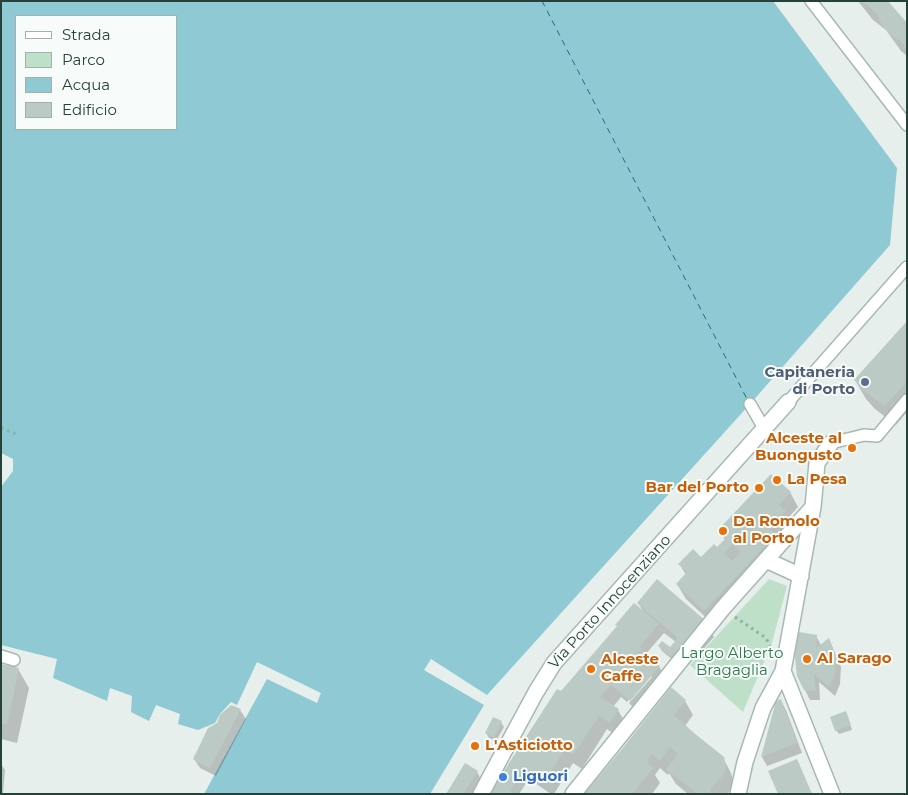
<!DOCTYPE html>
<style>
body{margin:0}
#map{position:relative;width:908px;height:795px;overflow:hidden;background:#e6efeb;font-family:Montserrat,sans-serif}
canvas{display:block}
.frame{position:absolute;inset:0;border:2px solid #24423a;pointer-events:none}
.legend{position:absolute;left:15px;top:15px;width:162px;height:115px;box-sizing:border-box;background:#f7fbf9;border:1px solid #a3b1ad;margin:0;padding:6px 9px;list-style:none;font-size:15px;color:#24423a}
.legend li{display:flex;align-items:center;gap:10px;height:25px}
.legend b{width:25px;border:1px solid #a3b1ad}
</style>
<div id="map">
<canvas width="908" height="795"></canvas>
<div class="frame"></div>
<ul class="legend">
<li><b style="height:6px;background:#fff"></b>Strada</li>
<li><b style="height:14px;background:#bfe0c8"></b>Parco</li>
<li><b style="height:14px;background:#8ec9d4"></b>Acqua</li>
<li><b style="height:14px;background:#bbcac4"></b>Edificio</li>
</ul>
</div>
<script>
const ctx = document.querySelector('canvas').getContext('2d');
ctx.lineJoin = 'round';
function fillPath(path, color) {
  ctx.fillStyle = color;
  ctx.fill(path, 'evenodd');
}
function toPath(rows) {
  const path = new Path2D();
  for (const r of rows) {
    path.moveTo(r[0], r[1]);
    for (let i = 2; i < r.length; i += 2) path.lineTo(r[i], r[i + 1]);
  }
  return path;
}
function trace(path, color, width, dash) {
  ctx.strokeStyle = color;
  ctx.lineWidth = width;
  ctx.lineCap = dash ? 'butt' : 'round';
  ctx.setLineDash(dash || []);
  ctx.stroke(path);
}
function label(font, color, halo, rows, align = 'center') {
  ctx.font = font + ' Montserrat,sans-serif';
  ctx.lineWidth = 4;
  ctx.setLineDash([]);
  ctx.textBaseline = 'middle';
  ctx.strokeStyle = halo;
  ctx.fillStyle = color;
  for (const [text, x, y, turn = 0] of rows) {
    ctx.save();
    ctx.translate(x, y);
    ctx.rotate((+turn || 0) * Math.PI / 180);
    ctx.textAlign = isNaN(turn) ? turn : align;
    if (halo) ctx.strokeText(text, 0, 0);
    ctx.fillText(text, 0, 0);
    ctx.restore();
  }
}
const green = toPath([
 [769,579,787,586,772,643,743,712,690,665]
]);
const water = toPath([
 [1,1,773,1,897,168,890,245,750,404,487,695,431,659,424,670,484,705,430,794,204,794,267,679,317,703,321,693,257,662,237,705,231,702,220,714,215,723,198,730,178,724,180,714,156,705,149,721,131,712,132,696,110,688,107,701,53,678,57,659,1,645,1,487,13,471,13,459,1,453],
 [16,16,176,16,176,129,16,129]
]);
const shadow = toPath([
 [858,1,887,1,907,25,907,56,901,51,886,30,873,20],
 [907,323,907,412,896,425,875,409,866,399,855,380],
 [790,492,798,507,788,518,793,526,713,624,686,599,677,584,686,575,680,565,701,559,717,549,725,540,720,530],
 [638,603,706,623,714,637,695,659,687,652,674,661,662,651,659,646,670,649,676,642,664,633,645,655,650,664,659,666,664,676,635,709,629,703,652,677,650,675,627,702,621,697,613,707,618,710,626,724,618,737,607,729,582,769,573,763,554,794,551,794,529,779,519,794,490,794,561,693,643,611],
 [816,636,821,645,829,639,841,667,840,684,835,696,819,682,820,700,810,700,805,690],
 [1,665,18,669,29,688,17,743,1,739],
 [685,701,693,715,685,726,723,758,731,773,733,781,732,788,727,794,688,794,676,784,669,773,668,775,660,768,655,775,660,783,652,794,585,794],
 [781,701,786,710,802,753,767,766,762,757,777,702],
 [240,710,246,719,216,776,200,768,194,759],
 [848,717,852,730,839,734,836,730],
 [501,722,504,727,496,741,489,738,486,733],
 [797,760,812,794,779,794],
 [1,764,5,770,3,794,1,794],
 [477,772,482,781,474,794,447,794]
]);
const ferry = toPath([
 [542,1,747,399]
]);
const building = toPath([
 [860,1,888,1,907,23,907,50,899,39,897,40,888,32,878,19,880,18,869,6],
 [907,321,907,381,885,406,862,390,864,388,854,380],
 [771,474,791,492,779,505,786,511,769,529,776,534,704,611,676,584,687,572,678,564,693,549,701,557,714,544,717,547,726,538,718,530],
 [733,544,741,552,732,561,724,553],
 [657,579,707,622,679,655,675,652,671,657,658,646,662,641,670,647,678,638,637,603],
 [634,603,659,624,640,646,642,649,634,658,645,668,652,659,660,666,630,701,611,685,600,697,619,709,610,723,599,716,573,755,565,750,544,781,525,768,510,791,514,794,489,794,557,689,561,691,617,626,615,625],
 [799,632,817,635,816,648,829,638,836,656,835,674,829,687,814,674,816,691,804,690,797,676,794,648],
 [1,664,19,668,7,725,1,723],
 [671,687,686,700,674,715,694,733,724,757,726,766,725,773,710,789,712,794,698,794,666,770,678,754,670,747,660,761,652,754,647,762,653,768,632,794,584,794,622,749],
 [781,699,797,743,761,757,776,701],
 [231,705,241,709,210,768,193,759,208,728,217,723,220,715],
 [846,711,851,725,835,731,830,717],
 [493,717,502,721,494,738,485,733],
 [797,759,812,794,778,794,768,771],
 [465,763,478,771,463,794,446,794]
]);
const path = toPath([
 [1,428,16,434],
 [735,617,766,638,770,646]
]);
const lane = toPath([
 [811,1,907,125],
 [788,402,907,267],
 [750,404,765,430],
 [831,443,864,435,877,436,907,400],
 [1,656,14,660]
]);
const street = toPath([
 [766,560,801,576],
 [783,671,832,794],
 [481,794,536,692,554,663,788,402],
 [573,794,723,608,813,507],
 [738,794,745,762,763,708,783,671,813,507,817,463,831,443]
]);
const markers = [
 [865,382,5,"#5c6f8a"],
 [852,448,5,"#e8710a"],
 [777,480,5,"#e8710a"],
 [759,488,5,"#e8710a"],
 [723,531,5,"#e8710a"],
 [807,659,5,"#e8710a"],
 [591,669,5,"#e8710a"],
 [475,746,5,"#e8710a"],
 [503,777,5,"#3f7fe0"]
];
const serviceNames = [
 ["Capitaneria",855,373],
 ["di Porto",855,390]
];
const foodNames = [
 ["Alceste al",842,439,"right"],
 ["Buongusto",842,456,"right"],
 ["La Pesa",787,480],
 ["Bar del Porto",749,488,"right"],
 ["Da Romolo",733,522],
 ["al Porto",733,539],
 ["Al Sarago",817,659],
 ["Alceste",601,660],
 ["Caffe",601,677],
 ["L'Asticiotto",485,746]
];
const streetNames = [
 ["Via Porto Innocenziano",610,602,-48]
];
const parkNames = [
 ["Largo Alberto",732,654],
 ["Bragaglia",732,671]
];
const shopNames = [
 ["Liguori",513,777]
];
fillPath(green, '#bfe0c8');
fillPath(water, '#8ec9d4');
fillPath(shadow, '#0003');
trace(ferry, '#1c6f80', 1, [6, 5]);
fillPath(building, '#bbcac4');
trace(lane, '#a8b8b2', 14);
trace(street, '#a8b8b2', 18);
trace(path, '#86b3a5', 3, [2.5, 4]);
trace(lane, '#fff', 11);
trace(street, '#fff', 15);
for (const [x, y, r, color] of markers) {
  const dot = new Path2D();
  dot.arc(x, y, r, 0, 2 * Math.PI);
  ctx.fillStyle = color;
  ctx.fill(dot);
  trace(dot, '#f7fbf9', 2);
}
label('bold 15px', '#4e5e75', '#f7fbf9', serviceNames, 'right');
label('bold 15px', '#c56008', '#f7fbf9', foodNames, 'left');
label('15px', '#24423a', '#f7fbf9', streetNames);
label('15px', '#2d7a4b', '#f7fbf9', parkNames);
label('bold 15px', '#366cbe', '#f7fbf9', shopNames, 'left');
</script>
